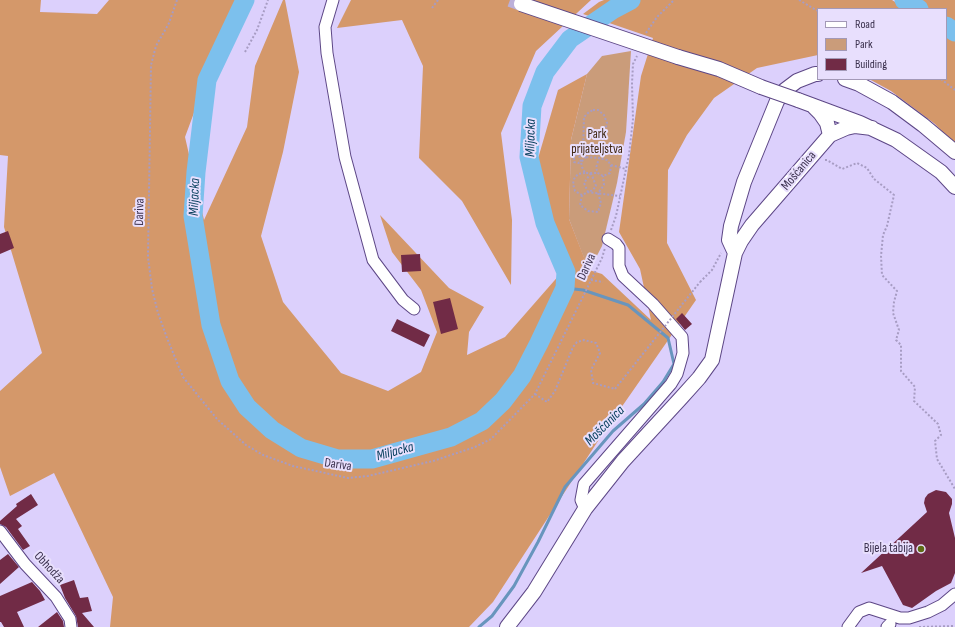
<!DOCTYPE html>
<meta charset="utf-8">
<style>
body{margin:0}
#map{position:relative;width:955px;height:627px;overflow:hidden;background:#dcd0fc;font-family:"Sofia Sans Condensed",sans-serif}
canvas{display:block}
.legend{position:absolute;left:817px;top:8px;width:130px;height:72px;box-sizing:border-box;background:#e8dffd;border:1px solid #a399b7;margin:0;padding:5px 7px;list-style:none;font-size:12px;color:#3b314e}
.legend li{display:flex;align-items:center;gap:8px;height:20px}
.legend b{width:20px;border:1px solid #a399b7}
</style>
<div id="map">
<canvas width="955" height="627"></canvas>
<ul class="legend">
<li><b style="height:5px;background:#fff"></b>Road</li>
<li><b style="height:11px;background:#ca9c7a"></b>Park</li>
<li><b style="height:11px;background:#712b46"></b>Building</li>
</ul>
</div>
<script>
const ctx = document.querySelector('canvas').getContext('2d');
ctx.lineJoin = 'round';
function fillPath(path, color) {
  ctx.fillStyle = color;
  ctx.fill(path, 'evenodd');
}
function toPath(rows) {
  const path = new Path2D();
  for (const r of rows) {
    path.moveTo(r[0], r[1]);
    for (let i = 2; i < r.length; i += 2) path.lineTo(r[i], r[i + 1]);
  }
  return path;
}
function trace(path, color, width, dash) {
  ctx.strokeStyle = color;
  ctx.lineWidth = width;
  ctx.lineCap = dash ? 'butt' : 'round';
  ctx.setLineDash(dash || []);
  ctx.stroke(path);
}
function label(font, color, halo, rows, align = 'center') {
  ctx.font = font + ' "Sofia Sans Condensed",sans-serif';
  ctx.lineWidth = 4;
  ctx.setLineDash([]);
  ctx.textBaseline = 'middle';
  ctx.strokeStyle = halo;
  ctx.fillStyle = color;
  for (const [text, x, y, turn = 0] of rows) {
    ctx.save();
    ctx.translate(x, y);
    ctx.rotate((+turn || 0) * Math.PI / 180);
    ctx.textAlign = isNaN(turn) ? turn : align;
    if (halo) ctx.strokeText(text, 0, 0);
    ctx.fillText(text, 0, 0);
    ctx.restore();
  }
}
const green = toPath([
 [631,51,626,132,617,183,602,246,589,271,569,219,571,140,587,74,602,56]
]);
const forest = toPath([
 [0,0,41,0,40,12,97,14,109,0,236,0,185,137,204,220,247,127,255,66,283,0,285,0,299,72,283,152,261,236,283,302,309,334,341,373,388,391,421,372,437,332,421,290,392,252,380,215,449,288,484,307,469,332,467,355,505,337,561,273,537,162,558,90,587,74,571,140,569,219,589,270,602,274,651,320,640,269,619,232,641,76,653,38,583,14,599,2,604,0,892,0,906,9,818,9,818,55,757,68,714,98,687,135,668,170,667,243,696,300,598,441,493,602,469,627,110,627,113,597,54,473,10,496,0,467,0,391,42,353,4,227,8,156,0,155],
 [351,0,591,0,536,51,501,133,512,220,511,285,462,201,419,158,423,66,402,20,337,28],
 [914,0,955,0,955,27,946,21,946,9,927,9],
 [946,33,955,39,955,145,935,124,891,91,869,79,946,79]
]);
const stream = toPath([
 [479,627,492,616,514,586,538,542,565,487,613,431,644,404,663,382,674,364,668,338,628,305,583,290,565,288]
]);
const river = toPath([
 [245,0,207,80,196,172,193,216,211,325,230,381,247,407,272,430,301,448,338,459,372,459,451,437,482,421,503,401,522,376,539,343,565,288,566,272,545,223,529,157,532,106,545,72,570,39,614,9,631,0],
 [904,0,919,9],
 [946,26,955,32]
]);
const building = toPath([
 [8,231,14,248,0,254,0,234],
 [420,254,421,271,402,272,401,255],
 [450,298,458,329,441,334,433,302],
 [682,313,692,324,685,330,676,319],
 [397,319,430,335,424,347,391,331],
 [936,490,946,492,952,499,952,504,949,513,955,538,955,573,951,583,936,591,912,608,903,605,882,566,861,573,927,512,924,503,925,498,928,494],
 [31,494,38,505,16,519,22,526,18,529,30,546,23,550,6,527,0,524,0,521,17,506,16,504],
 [8,554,19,567,0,584,0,560],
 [74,580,80,598,88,597,92,611,82,613,94,627,78,627,76,616,65,598,60,585],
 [32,582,40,591,45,600,17,612,24,627,4,627,1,622,0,622,0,596],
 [57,612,63,621,64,627,38,627]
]);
const majorTunnel = toPath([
 [510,0,521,4]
]);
const path = toPath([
 [177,0,169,23,156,46,151,65,148,257,152,289,158,313,167,338,183,377,217,419,246,445,263,455,293,466,348,478,368,476,433,461,475,447,491,439,535,394,602,258,605,248],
 [799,0,818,11],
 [432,8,438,0],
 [646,33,657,17,674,0],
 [245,52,257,30,268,0],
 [941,79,955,90],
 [593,110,598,110,604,115,607,123,599,158,586,157,583,153,584,117,589,112,593,110],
 [576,154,579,155,581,162,578,163,574,162,574,157,576,154],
 [586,157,581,162,582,167,585,173,598,173],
 [825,160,827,160,842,169,857,163,867,168,874,179,894,195,887,226,883,235,881,256,882,275,897,291,894,302,893,313,899,330,896,340,901,345,901,371,915,387,914,401,938,424,941,435,935,441,937,459,955,489],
 [611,165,610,173,603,176,598,173,596,168,599,158,607,160,611,165,626,169],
 [585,173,578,174,574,179,573,184,575,191,582,195,588,192,620,196],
 [591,173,596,186,593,190,588,192,584,183,591,173],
 [582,195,580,205,588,211,598,212,601,203,598,193,604,185,603,176],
 [611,230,616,216,629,155,633,119,632,84,633,64,637,56],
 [591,280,603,282],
 [700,282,712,270,721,253],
 [535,394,547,402,555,391,573,347,577,342,584,340,596,343,600,353,591,370,593,383,615,389],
 [919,627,955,626]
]);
const minor = toPath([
 [333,0,325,27,327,53,345,157,373,260,403,300,414,309],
 [585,509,581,500,584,484,671,384,677,374,683,353,682,337,653,304,623,276,619,266,619,248,616,244,608,239],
 [0,531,25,564,56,597,70,619,71,627],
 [848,627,859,612,869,608,900,618,909,618,928,612,942,605,955,594],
 [887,627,890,624]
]);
const major = toPath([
 [678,57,719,69,761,87],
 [845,79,859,84,892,102,923,125,955,152],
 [798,100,860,123,896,140,941,172,955,187],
 [814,107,820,113,827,123,830,135],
 [735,253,729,240,731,226,744,182,777,101,785,90,797,81,815,74,818,74],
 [507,627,534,592,585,509,623,461,681,398,699,378,712,360,735,253,741,241,752,225,830,135,846,128,855,126,872,128]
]);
const pathBridge = toPath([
 [615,389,700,282]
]);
const majorBridge = toPath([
 [521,4,678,57],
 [761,87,798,100]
]);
const markers = [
 [921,549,4,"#5e6c15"]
];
const parkNames = [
 ["Park",597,135],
 ["prijateljstva",597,150]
];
const streetNames = [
 ["Mošćanica",799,171,-50],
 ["Dariva",140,212,-89],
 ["Dariva",587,267,-65],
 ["Dariva",338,465,8],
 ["Obhodža",49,568,47]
];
const poiNames = [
 ["Bijela tabija",913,549]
];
const waterNames = [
 ["Miljacka",531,138,-89],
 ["Miljacka",195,197,-88],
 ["Mošćanica",605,426,-45],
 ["Miljacka",395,452,-15]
];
fillPath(green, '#ca9c7a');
fillPath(forest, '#d4986a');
trace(stream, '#6895bd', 3);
trace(river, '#7cc0ed', 19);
fillPath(building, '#712b46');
trace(majorTunnel, '#bcb0d9', 14, [14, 7]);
trace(minor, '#5d4786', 13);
trace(major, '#5d4786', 16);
trace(path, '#a79cc3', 2, [2, 2]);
trace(minor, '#fff', 11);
trace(major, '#fff', 14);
trace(majorBridge, '#5d4786', 16, []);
trace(pathBridge, '#a79cc3', 2, [2, 2]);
trace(majorBridge, '#fff', 14);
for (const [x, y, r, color] of markers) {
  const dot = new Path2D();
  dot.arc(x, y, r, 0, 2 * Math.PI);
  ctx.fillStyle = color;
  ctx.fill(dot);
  trace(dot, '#e8dffd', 1.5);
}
label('13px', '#3f2611', '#e8dffd', parkNames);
label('13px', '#3b314e', '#e8dffd', streetNames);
label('13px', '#3b314e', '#e8dffd', poiNames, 'right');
label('italic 14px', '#08405e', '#e8dffd', waterNames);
</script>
